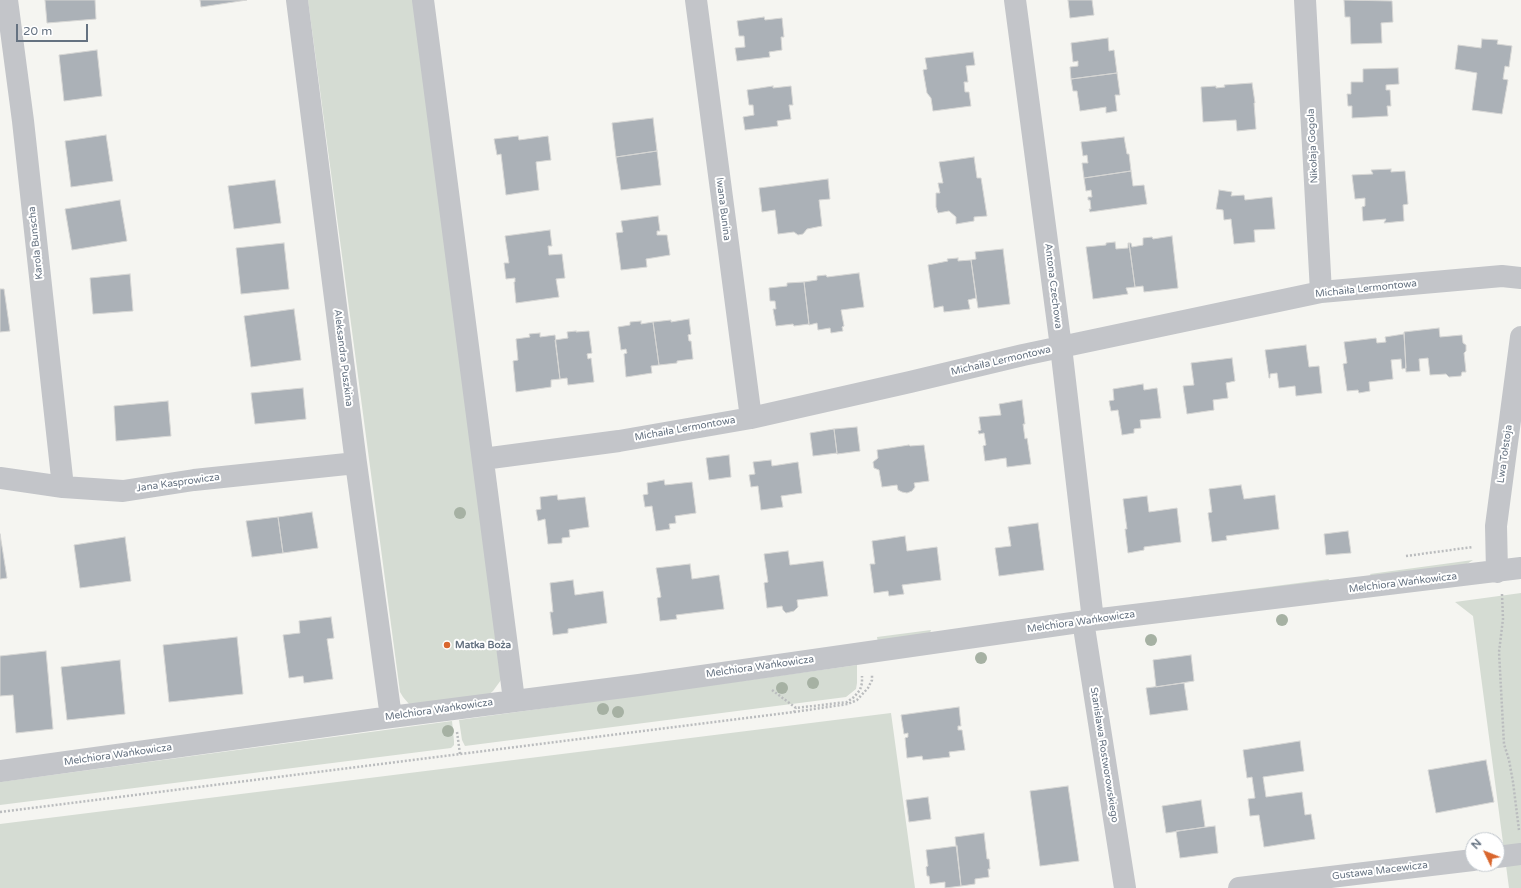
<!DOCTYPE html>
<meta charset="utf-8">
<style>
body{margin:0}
#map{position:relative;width:1521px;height:888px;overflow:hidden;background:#f5f5f1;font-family:"Varela Round",sans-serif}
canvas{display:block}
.north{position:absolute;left:1465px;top:832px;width:40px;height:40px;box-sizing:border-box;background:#fff;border:1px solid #c1c7cd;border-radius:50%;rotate:313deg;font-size:11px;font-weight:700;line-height:16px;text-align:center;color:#657281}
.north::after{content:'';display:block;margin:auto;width:14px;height:18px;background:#d9662d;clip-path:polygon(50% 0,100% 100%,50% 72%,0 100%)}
.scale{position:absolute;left:16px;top:24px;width:72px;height:18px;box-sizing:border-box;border:2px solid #657281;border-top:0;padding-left:5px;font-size:12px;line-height:14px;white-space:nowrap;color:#657281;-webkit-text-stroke:3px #fff;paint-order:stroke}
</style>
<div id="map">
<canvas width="1521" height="888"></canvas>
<div class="north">N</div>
<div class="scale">20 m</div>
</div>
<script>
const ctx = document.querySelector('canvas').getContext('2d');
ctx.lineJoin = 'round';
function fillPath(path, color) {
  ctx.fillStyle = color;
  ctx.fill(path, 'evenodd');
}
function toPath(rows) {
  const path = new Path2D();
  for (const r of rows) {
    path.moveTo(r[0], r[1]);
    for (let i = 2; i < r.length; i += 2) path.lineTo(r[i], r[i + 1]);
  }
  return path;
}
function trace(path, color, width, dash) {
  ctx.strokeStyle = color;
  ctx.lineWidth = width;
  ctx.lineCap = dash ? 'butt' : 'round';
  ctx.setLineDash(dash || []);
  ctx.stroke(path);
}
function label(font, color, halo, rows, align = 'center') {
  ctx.font = font + ' "Varela Round",sans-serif';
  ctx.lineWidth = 4;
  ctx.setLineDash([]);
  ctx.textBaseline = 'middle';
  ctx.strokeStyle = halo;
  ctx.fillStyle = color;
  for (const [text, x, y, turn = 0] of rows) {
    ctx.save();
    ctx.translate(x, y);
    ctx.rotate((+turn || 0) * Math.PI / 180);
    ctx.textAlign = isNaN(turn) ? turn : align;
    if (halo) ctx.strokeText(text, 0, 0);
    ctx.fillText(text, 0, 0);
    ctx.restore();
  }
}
const green = toPath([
 [308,0,416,0,501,680,493,691,485,698,409,704,403,697,400,692],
 [1473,560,1467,564,1373,579,1370,574],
 [1329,579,1327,585,1192,602,1190,597],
 [1521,593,1521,888,1509,888,1473,616,1455,602],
 [931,630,929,636,878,643,877,637],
 [857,665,857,683,856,689,846,697,465,746,462,740,459,720],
 [891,713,915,888,0,888,0,824],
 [452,721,454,741,454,745,451,748,0,805,0,782]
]);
const building = toPath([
 [45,0,95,0,96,19,47,23,45,0],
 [200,0,247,0,201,7,200,0],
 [1068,0,1092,0,1094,15,1070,18,1068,0],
 [1344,0,1392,1,1393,22,1381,23,1382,43,1351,44,1350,17,1345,17,1344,0],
 [764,17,765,20,782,18,784,37,781,37,782,50,769,52,770,57,737,61,735,48,745,47,744,36,739,36,737,21,764,17],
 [1108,38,1109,51,1114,50,1117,73,1071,79,1070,67,1078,66,1078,61,1073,62,1071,43,1108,38],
 [1482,39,1498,40,1497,44,1512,46,1509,67,1505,66,1503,79,1508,80,1502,114,1472,110,1477,73,1455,69,1458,45,1481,48,1482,39],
 [97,50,102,96,64,101,59,55,97,50],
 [973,52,975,65,966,66,968,82,964,82,965,92,969,92,971,106,933,111,931,98,927,93,923,70,927,69,925,58,973,52],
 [1398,68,1399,84,1386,85,1386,90,1390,90,1391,106,1387,106,1388,116,1352,118,1352,106,1348,106,1347,94,1351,94,1351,82,1363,82,1363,69,1398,68],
 [1117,73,1120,95,1115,95,1117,111,1106,113,1106,107,1080,111,1077,91,1073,91,1071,79,1117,73],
 [1252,83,1255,103,1254,103,1256,129,1237,131,1236,120,1203,122,1201,87,1216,86,1216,88,1225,87,1224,85,1252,83],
 [773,86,773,88,791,86,793,105,789,105,791,119,777,121,778,126,745,130,743,117,754,115,753,105,749,105,747,90,773,86],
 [653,118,657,151,616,157,612,123,653,118],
 [106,135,113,181,71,187,65,141,106,135],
 [518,136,519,140,548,136,551,160,536,162,539,190,506,195,501,154,497,155,494,139,518,136],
 [1124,137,1127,154,1129,154,1131,171,1084,178,1082,163,1088,163,1087,155,1083,156,1081,142,1124,137],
 [657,151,661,185,621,190,616,157,657,151],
 [974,157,977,178,981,178,987,216,974,217,974,221,956,224,956,217,949,211,938,213,936,207,936,193,940,193,938,183,943,183,939,162,974,157],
 [1391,169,1391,172,1405,171,1408,204,1403,205,1404,221,1384,223,1386,219,1363,221,1362,207,1365,206,1365,198,1355,199,1352,175,1373,174,1371,170,1391,169],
 [1131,171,1133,186,1144,185,1147,204,1090,212,1089,209,1091,209,1090,200,1088,200,1088,197,1092,197,1091,190,1086,191,1084,178,1131,171],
 [828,179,830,199,819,200,822,226,807,229,803,234,798,235,794,232,778,234,775,210,762,212,759,188,828,179],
 [275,180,281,223,234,229,228,186,275,180],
 [1219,190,1232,192,1231,196,1244,195,1245,200,1272,197,1275,229,1254,230,1255,242,1234,244,1231,219,1224,220,1223,210,1216,209,1219,190],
 [120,200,127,241,72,250,65,209,120,200],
 [658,216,660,231,657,231,657,235,667,235,670,255,646,259,647,267,621,270,616,233,623,232,621,221,658,216],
 [550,230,552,246,548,246,549,255,562,254,565,278,556,279,559,297,516,303,514,282,515,282,515,278,506,279,504,263,509,263,505,236,550,230],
 [1172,236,1178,288,1144,292,1143,286,1135,287,1129,243,1131,243,1132,247,1143,245,1143,238,1152,237,1153,239,1172,236],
 [1115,242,1116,249,1128,248,1128,243,1129,243,1135,287,1126,288,1128,294,1093,299,1086,247,1106,245,1106,243,1115,242],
 [284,243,289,289,241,294,236,248,284,243],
 [1003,249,1010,304,978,308,971,260,976,259,975,252,1003,249],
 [958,258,958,261,971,260,976,298,968,300,970,309,944,312,943,306,934,308,928,265,948,261,947,259,958,258],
 [859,273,864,307,841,310,844,326,842,327,843,331,831,333,830,328,818,330,817,323,809,325,804,282,817,280,817,276,826,275,827,277,859,273],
 [130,274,133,311,93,314,90,278,130,274],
 [804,282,809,324,794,326,793,324,776,326,773,309,776,309,775,301,770,301,769,288,787,286,787,283,804,282],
 [0,289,4,289,10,331,0,332,0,289],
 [294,309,301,360,251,367,244,316,294,309],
 [689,319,691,334,688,335,689,341,691,341,693,359,677,361,677,363,659,365,653,322,671,320,671,322,689,319],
 [641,321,641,324,653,322,659,365,651,366,652,373,626,377,624,354,627,353,626,349,621,350,618,327,630,325,630,322,641,321],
 [1439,328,1440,337,1462,335,1463,343,1466,345,1466,351,1464,353,1466,372,1462,372,1461,376,1449,377,1446,374,1430,375,1428,358,1419,359,1420,371,1406,372,1404,332,1439,328],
 [576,331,576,332,589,331,592,353,587,354,588,359,591,358,594,382,568,385,567,378,560,379,555,340,568,338,567,332,576,331],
 [540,333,540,337,555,335,560,379,551,380,551,387,516,392,513,361,518,360,516,339,530,337,529,334,540,333],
 [1404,334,1406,368,1402,369,1401,359,1391,360,1393,379,1369,382,1370,391,1359,393,1358,390,1347,391,1343,364,1347,363,1344,342,1376,338,1377,343,1386,342,1385,337,1404,334],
 [1306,345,1309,367,1319,366,1322,393,1296,396,1295,386,1279,388,1277,373,1270,374,1270,378,1269,378,1265,350,1306,345],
 [1232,358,1235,381,1226,383,1228,398,1213,400,1214,410,1187,414,1183,386,1194,385,1191,363,1232,358],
 [1143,384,1144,390,1157,388,1161,418,1140,420,1141,428,1134,429,1134,433,1122,435,1118,410,1111,411,1109,401,1114,400,1113,389,1143,384],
 [303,388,306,419,255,424,251,393,303,388],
 [1022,400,1025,424,1023,424,1025,439,1027,438,1031,464,1007,467,1006,458,985,461,983,446,986,445,984,433,979,434,978,431,981,430,979,417,1001,415,999,404,1022,400],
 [168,401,171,436,116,441,114,406,168,401],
 [857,427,860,451,837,454,834,429,857,427],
 [834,429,837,453,813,456,810,433,834,429],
 [909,445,910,446,924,445,929,481,914,483,915,487,912,491,907,493,902,492,898,490,897,485,882,487,879,470,874,468,873,462,878,458,877,450,909,445],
 [729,455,731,477,709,480,706,458,729,455],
 [771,460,772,466,798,462,802,493,781,496,783,507,761,510,758,486,751,487,749,475,755,474,753,462,771,460],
 [664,480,665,485,692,482,696,513,675,516,676,523,669,524,670,529,656,531,652,506,645,507,643,495,648,494,647,483,664,480],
 [1241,485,1244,499,1275,495,1279,529,1226,536,1227,540,1212,542,1208,513,1212,512,1209,489,1241,485],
 [557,495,558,500,585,497,589,527,569,530,570,537,562,538,562,543,548,544,545,519,538,521,536,510,541,509,540,497,557,495],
 [1147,496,1149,512,1177,508,1181,542,1144,547,1144,550,1128,553,1125,529,1127,529,1123,499,1147,496],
 [312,512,318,548,283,553,278,517,312,512],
 [278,517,283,553,252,557,246,521,278,517],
 [1038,523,1044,570,999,576,995,548,1011,546,1008,527,1038,523],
 [1348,531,1351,553,1326,555,1324,534,1348,531],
 [0,534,7,578,0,579,0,534],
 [905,536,907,551,937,547,941,580,902,585,904,594,889,596,888,591,874,593,870,564,875,564,872,541,905,536],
 [125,537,131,581,80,588,74,545,125,537],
 [788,551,790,565,823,561,828,596,797,600,798,607,794,611,786,613,783,610,782,606,767,608,764,583,768,582,764,554,788,551],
 [690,564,692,579,719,575,724,609,676,615,677,619,660,621,657,598,661,597,656,568,690,564],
 [573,580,575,595,603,591,607,623,568,629,568,633,553,635,550,612,553,612,550,583,573,580],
 [331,617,334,638,327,639,333,679,304,683,303,676,289,678,283,635,300,633,299,621,331,617],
 [237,637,243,694,169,702,163,645,237,637],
 [46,651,53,729,16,733,13,695,0,696,0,656,46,651],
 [1191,655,1194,681,1156,687,1153,660,1191,655],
 [120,660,125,714,67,720,61,667,120,660],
 [1184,683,1188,710,1150,715,1146,688,1184,683],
 [959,707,961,726,958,726,958,730,962,730,965,750,949,752,950,757,923,760,922,756,907,758,905,738,908,737,908,733,904,734,901,715,959,707],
 [1300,741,1304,771,1263,777,1266,797,1302,792,1305,815,1311,814,1315,839,1264,847,1259,815,1250,816,1248,799,1255,798,1252,777,1247,778,1243,750,1300,741],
 [1486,760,1494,802,1436,813,1428,770,1486,760],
 [1068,786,1079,861,1040,866,1030,791,1068,786],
 [928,797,931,819,909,822,906,800,928,797],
 [1201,800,1205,827,1166,833,1162,806,1201,800],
 [1215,826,1218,853,1180,858,1176,831,1215,826],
 [984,833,987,859,989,859,990,869,988,869,989,877,975,879,975,884,961,886,955,837,984,833],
 [957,846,961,886,945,888,945,882,930,884,929,876,927,876,926,867,928,866,926,850,957,846]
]);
const path = toPath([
 [1406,556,1473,547],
 [1502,594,1503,619,1499,652,1504,744,1509,760,1513,782,1519,830],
 [772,690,796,708,847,702,854,697,860,690,862,683,862,676],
 [794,712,848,704,857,700,868,688,872,680,872,675],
 [457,732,460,754],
 [0,812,794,712,796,708]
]);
const minor = toPath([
 [7,0,23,121,63,487],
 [297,0,356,463,391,717],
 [423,0,514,700],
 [696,0,751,418],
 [1015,0,1061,347,1093,620],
 [1305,0,1321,292],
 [483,459,619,441,751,418,910,382,1023,355,1321,292,1502,276,1521,278],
 [0,478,63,487,123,491,194,480,356,463],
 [1497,572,1496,526,1521,337],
 [1083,621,1125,888],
 [0,771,391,717,639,685,1093,620,1521,568],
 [1497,857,1521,854],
 [1239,888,1473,860]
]);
const trees = [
 [460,513],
 [1282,620],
 [1151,640],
 [981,658],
 [813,683],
 [782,688],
 [603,709],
 [618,712],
 [448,731]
];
const markers = [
 [447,645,4,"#d9662d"]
];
const streetNames = [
 ["Nikołaja Gogola",1313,146,-93],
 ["Iwana Bunina",723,209,83],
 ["Karola Bunscha",36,243,-96],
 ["Antona Czechowa",1053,286,83],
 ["Michaiła Lermontowa",1366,289,-6],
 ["Aleksandra Puszkina",343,358,83],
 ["Michaiła Lermontowa",1001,361,-13],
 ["Michaiła Lermontowa",685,429,-10],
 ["Lwa Tołstoja",1505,454,-82],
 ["Jana Kasprowicza",178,483,-8],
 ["Melchiora Wańkowicza",1403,583,-7],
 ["Melchiora Wańkowicza",1081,622,-8],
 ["Melchiora Wańkowicza",760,667,-8],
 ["Melchiora Wańkowicza",439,710,-8],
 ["Melchiora Wańkowicza",118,755,-8],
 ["Stanisława Rostworowskiego",1104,755,81],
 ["Gustawa Macewicza",1380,871,-7]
];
const poiNames = [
 ["Matka Boża",455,645]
];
fillPath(green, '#d5dcd3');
fillPath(building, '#abb1b7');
trace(building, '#d6d6d4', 1);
trace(path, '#babcbe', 2.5, [2, 2]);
trace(minor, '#c3c5c9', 22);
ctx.fillStyle = '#a6b1a3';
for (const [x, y] of trees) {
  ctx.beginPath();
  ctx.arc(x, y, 6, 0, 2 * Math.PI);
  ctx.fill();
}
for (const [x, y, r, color] of markers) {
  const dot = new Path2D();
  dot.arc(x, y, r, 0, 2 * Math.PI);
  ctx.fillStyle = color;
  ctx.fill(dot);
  trace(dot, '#fff', 1.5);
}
label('10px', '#657281', '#fff', streetNames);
label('bold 10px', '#657281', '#fff', poiNames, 'left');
</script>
